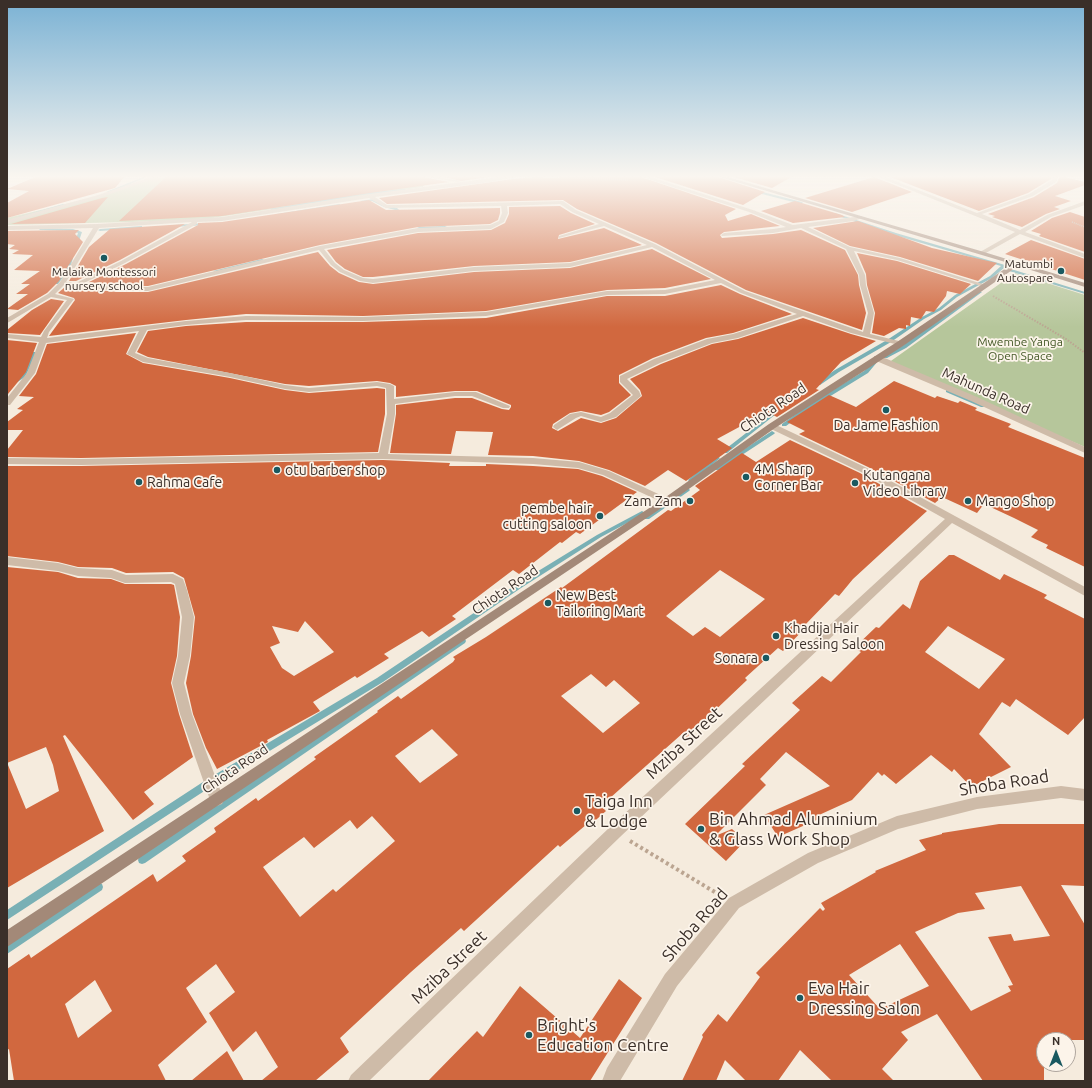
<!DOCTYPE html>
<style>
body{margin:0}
#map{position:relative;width:1092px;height:1088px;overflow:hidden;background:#f5ebdd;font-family:Ubuntu,sans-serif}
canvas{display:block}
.frame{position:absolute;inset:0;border:8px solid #3a2f29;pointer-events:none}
.north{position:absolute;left:1036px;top:1032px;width:40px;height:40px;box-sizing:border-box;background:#fcf4ea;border:1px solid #aea59d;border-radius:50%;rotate:0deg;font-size:11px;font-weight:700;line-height:16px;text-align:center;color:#3a2f29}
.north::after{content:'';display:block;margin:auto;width:14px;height:18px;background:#1a5960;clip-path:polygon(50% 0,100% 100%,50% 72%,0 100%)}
</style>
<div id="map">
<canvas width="1092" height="1088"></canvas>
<div class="frame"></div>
<div class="north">N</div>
</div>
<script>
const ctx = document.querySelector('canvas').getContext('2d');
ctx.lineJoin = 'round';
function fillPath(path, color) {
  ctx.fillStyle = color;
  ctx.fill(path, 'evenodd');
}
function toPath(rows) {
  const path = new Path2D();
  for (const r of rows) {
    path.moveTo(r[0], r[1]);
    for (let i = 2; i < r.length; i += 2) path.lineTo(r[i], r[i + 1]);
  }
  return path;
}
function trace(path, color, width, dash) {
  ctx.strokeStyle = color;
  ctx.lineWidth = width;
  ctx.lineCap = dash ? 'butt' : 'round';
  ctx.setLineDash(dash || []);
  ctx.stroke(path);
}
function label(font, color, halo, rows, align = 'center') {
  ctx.font = font + ' Ubuntu,sans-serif';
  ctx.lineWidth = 3.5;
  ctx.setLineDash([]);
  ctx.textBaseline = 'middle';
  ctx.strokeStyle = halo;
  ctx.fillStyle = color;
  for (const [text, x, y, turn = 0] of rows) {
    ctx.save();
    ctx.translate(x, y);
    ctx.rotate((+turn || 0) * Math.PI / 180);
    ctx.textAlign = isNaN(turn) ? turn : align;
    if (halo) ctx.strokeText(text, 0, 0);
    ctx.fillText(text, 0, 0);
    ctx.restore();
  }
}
const green = toPath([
 [153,177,168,178,426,182,423,187,212,218,169,221,7,225,7,218,103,195],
 [1015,273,1085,295,1085,447,888,363]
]);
const stream = toPath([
 [143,177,145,178,109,193,106,192,143,177],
 [405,189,406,191,361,195,272,210,270,209,361,193,405,189],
 [755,190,802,202,803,203,801,204,754,192,755,190],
 [373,199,386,205,397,208,405,215,402,216,395,210,384,207,372,201,362,202,360,201,373,199],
 [63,204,65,205,64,206,20,218,18,217,63,204],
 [339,204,340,204,340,206,279,215,277,214,339,204],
 [835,213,896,233,1005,265,1011,269,1085,292,1085,294,1009,271,1004,268,992,278,957,297,941,310,924,319,891,342,839,372,820,385,816,385,816,383,835,370,887,340,922,317,939,308,955,295,990,276,1001,266,894,235,835,215,835,213],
 [206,223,206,225,205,225,174,227,172,226,174,225,206,223],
 [142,226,142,228,141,228,100,231,98,230,100,229,142,226],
 [445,226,447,227,446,228,419,229,417,228,419,227,445,226],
 [41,228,73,229,82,232,78,244,76,245,74,244,78,233,73,231,40,230,39,229,41,228],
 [70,257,73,258,70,268,58,284,56,284,55,283,66,268,70,257],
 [262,259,264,260,263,261,215,272,213,271,262,259],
 [979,291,982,292,906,348,887,358,883,358,883,356,902,346,979,291],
 [33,352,35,352,37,353,25,377,7,389,7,386,21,375,33,352],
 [874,360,878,360,878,361,868,373,811,408,786,426,782,426,782,424,807,406,864,371,874,360],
 [946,390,950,390,985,406,983,407,981,407,946,392,946,390],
 [777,409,779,409,781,410,727,453,723,453,722,452,723,451,777,409],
 [772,431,775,433,774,434,719,470,715,470,714,469,772,431],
 [717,456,720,458,719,459,693,481,689,481,688,480,689,479,715,457,717,456],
 [687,488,689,489,690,490,689,491,649,519,645,519,644,518,645,517,687,488],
 [642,511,645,513,644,514,601,537,521,588,383,682,212,786,7,920,7,910,206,780,377,678,517,584,597,535,642,511],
 [463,638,465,639,466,641,465,643,145,863,142,864,139,863,138,860,139,857,463,638],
 [99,883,102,884,103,887,102,890,7,954,7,943,99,883]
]);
const building = toPath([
 [40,175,126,175,115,188,7,218,7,203,29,191,7,189],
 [168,175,413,175,449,182,370,193,222,216,119,221],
 [436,175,502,175,461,181],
 [561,175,635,175,736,209,725,215,728,221,751,214,780,226,724,232,720,235,722,238,773,234,801,230,845,250,858,275,859,285,866,313,862,330,746,290,656,243,577,209,563,200,387,204,379,198,513,179,536,177,559,178],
 [649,175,712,175,765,192,743,205],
 [727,175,795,175,772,188],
 [885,175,1052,175,1051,179,1028,193,979,211],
 [1060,176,1085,182,1085,185,1055,196,1071,201,1054,207,1060,209,1046,214,1022,227,992,217,995,216,988,214,1034,197,1057,183],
 [874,177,912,192,852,212,805,198],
 [108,197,85,223,11,224,102,198],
 [369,200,386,210,500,208,500,213,498,220,490,224,418,227,320,245,148,286,118,286,89,282,126,264,198,225,198,223,222,222],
 [795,201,842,215,845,217,793,223,761,211],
 [560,206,571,213,595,224,559,235,558,239,604,228,642,245,570,262,474,266,373,277,363,277,345,269,336,262,327,250,418,233,491,230,505,223,509,214,509,207],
 [1070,212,1085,217,1085,252,1039,236,1041,234,1031,231,1052,218],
 [858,221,932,248,997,263,978,281,900,257,850,246,813,228],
 [185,224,120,260,76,281,69,281,89,247,110,229],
 [79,230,75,234,83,242,59,281,47,293,18,310,7,309,28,294,16,294,30,284,21,284,40,271,14,270,33,255,12,254,19,250,9,249,15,245,7,244,7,231],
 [1031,240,1085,259,1085,280,1005,254],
 [652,249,711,279,665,288,607,290,486,311,363,316,246,314,186,320,49,336,75,300,74,298,58,293,65,287,118,292,148,292,318,252,330,266,339,273,359,282,373,284,474,272,570,268],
 [857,253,897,261,971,284,960,294,947,291,946,296,934,312,926,311,921,319,911,317,910,326,906,325,906,329,899,328,884,336,872,333,875,313,867,285,866,274],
 [721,285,740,294,792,314,733,333,706,338,653,358,619,375,619,383,631,395,609,412,601,415,581,411,570,413,553,424,552,428,558,431,581,418,601,423,616,418,642,396,640,390,630,379,661,364,712,344,738,339,803,318,851,334,876,341,841,362,816,389,819,390,777,417,767,412,717,439,732,448,686,481,668,470,645,486,609,470,579,461,533,456,488,455,493,432,456,431,451,454,390,453,396,414,396,405,455,398,472,398,502,409,509,410,511,407,511,405,477,391,455,391,396,397,396,386,390,383,377,381,309,386,285,384,148,357,137,352,148,331,186,326,246,322,363,322,486,318,607,296,665,296],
 [51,299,64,301,40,335,7,333,7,330,32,310],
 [136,333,126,354,143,363,230,378,285,390,309,393,377,388,385,389,385,414,378,452,81,458,7,457,7,450,23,430,7,430,7,422,23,410,17,409,34,397,19,396,36,374,47,344],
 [7,340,37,343,26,372,8,394],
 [894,381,935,398,937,396,958,403,960,401,977,408,975,410,1011,424,1008,427,1085,458,1085,567,1046,548,1048,545,1031,537,1038,530,1014,518,984,504,977,513,942,497,935,503,868,467,799,434,805,431,787,422,829,395,856,407],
 [790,440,860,473,927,511,853,579,839,596,835,594,803,627,805,628,783,651,778,648,745,678,747,680,687,737,683,733,601,806,606,811,589,826,587,824,560,847,558,845,464,931,461,928,411,972,340,1038,349,1052,315,1081,261,1081,278,1067,256,1031,233,1052,209,1013,235,992,216,964,186,988,207,1022,158,1065,166,1081,14,1081,9,1049,7,1050,7,969,29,954,31,958,153,874,157,882,186,861,182,856,216,832,214,828,256,798,258,801,316,759,314,757,378,712,377,711,398,696,401,699,453,662,455,659,453,657,486,637,561,587,562,588,668,510,671,511,700,490,695,486,742,453,756,462],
 [720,570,765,599,720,637,705,627,693,636,666,616],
 [591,674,606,687,614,680,640,703,603,733,561,696],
 [432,729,458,755,420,783,395,756],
 [372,816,395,841,336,892,333,889,300,917,263,867,304,837,314,848,350,820,357,829],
 [95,980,112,1011,78,1038,65,1004],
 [383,460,450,463,449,466,486,466,486,464,533,466,578,469,602,476,637,492,580,534,576,532,562,543,560,542,519,574,513,570,455,614,452,616,456,619,429,637,422,631,384,654,389,658,357,678,355,676,313,702,320,711,267,740,268,742,217,769,206,748,193,714,186,683,191,656,195,617,184,578,173,572,126,573,112,568,78,567,58,562,7,556,7,466,81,466],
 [305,621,334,652,294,676,282,668,270,647,280,643,272,626,298,632],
 [949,555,954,555,1000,580,1004,574,1047,595,1044,598,1085,619,1085,717,1068,735,1016,699,1010,707,1002,702,979,734,1011,767,971,787,954,769,952,772,931,755,896,784,884,774,882,776,878,772,852,800,819,815,821,818,778,837,764,815,830,786,786,752,760,779,766,785,715,836,732,829,745,841,726,861,685,824,745,766,742,764,800,710,792,703,822,676,831,682,861,652,854,648,876,627,879,628,903,604,910,609,920,581],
 [948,626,1005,659,979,689,925,652],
 [7,567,58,572,78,578,111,579,125,584,171,584,174,585,180,617,177,656,171,683,179,714,193,757,144,792,154,804,133,820,65,735,63,736,104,831,7,888,7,765,8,765,26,809,59,791,53,765,46,747,7,763],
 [999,824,1085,824,1085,886,1061,885,1085,925,1085,1040,1046,1040,1044,1037,1044,1081,983,1081,937,1014,901,1032,908,1040,882,1069,894,1081,832,1081,800,1050,778,1081,746,1081,725,1060,716,1081,682,1081,703,1037,702,1035,718,1014,727,1022,760,977,756,973,820,908,823,911,825,909,821,903,876,872,875,871,926,850,919,840,942,834,942,833],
 [1021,886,1050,936,1014,941,1011,934,988,937,1013,985,1008,986,1011,991,971,1011,915,932,958,913,985,909,975,893],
 [900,944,929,986,880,1009,849,975],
 [619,979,642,998,590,1081,428,1081,477,1031,483,1037,520,986,580,1038],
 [227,1051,244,1081,191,1081]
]);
const pathFar2 = toPath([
 [537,176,628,180],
 [1072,222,1085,227]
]);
const pathFar1 = toPath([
 [993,296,1066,339,1085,353]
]);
const path = toPath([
 [630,841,718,894]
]);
const street = toPath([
 [157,175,164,175,102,197,7,224,7,220,98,195,157,175],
 [414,175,427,175,460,181,458,182,414,175],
 [515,175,527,175,490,182,375,197,387,205,397,205,563,201,576,210,655,244,745,291,863,332,868,313,860,285,859,275,846,249,801,228,773,233,722,236,721,235,724,233,773,229,786,227,749,212,636,175,644,175,753,210,793,225,862,216,862,218,854,221,808,227,850,247,900,258,989,286,984,287,897,260,854,251,865,275,866,285,874,313,870,334,903,342,903,346,851,333,803,316,738,338,712,343,660,363,627,379,639,391,641,396,616,417,601,422,581,416,576,418,557,430,553,427,554,425,570,414,581,412,601,417,610,413,633,395,620,382,620,376,654,359,707,339,733,334,797,314,741,293,721,283,665,294,607,295,486,316,363,321,246,320,186,325,147,330,135,353,148,358,230,373,285,385,309,388,377,382,390,384,394,386,394,399,455,392,476,392,510,406,509,408,503,408,472,396,455,396,395,404,395,414,388,454,533,458,579,462,609,471,669,499,671,501,669,503,666,504,603,475,578,468,533,464,383,459,81,465,7,464,7,458,81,459,379,453,387,414,386,388,377,386,309,392,285,389,230,377,143,362,127,354,139,331,46,343,35,373,10,405,7,405,7,398,27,373,39,342,7,338,7,334,41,337,44,331,67,300,51,297,9,322,7,323,7,318,48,294,60,282,93,228,7,230,7,226,97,224,222,217,370,194,515,175],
 [369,198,386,208,501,206,502,213,499,221,490,225,418,228,320,246,148,287,118,287,84,283,125,263,197,224,197,222,222,221,369,198],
 [560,204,572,212,599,224,559,236,559,238,604,226,647,245,570,263,474,267,373,279,363,278,344,270,335,263,324,249,418,232,491,229,504,222,508,213,507,206,560,204],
 [192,222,121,261,76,283,66,282,99,228,192,222],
 [652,247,715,280,665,290,607,291,486,312,363,317,246,316,186,321,47,338,49,332,74,299,55,294,64,285,118,291,148,291,319,250,331,265,340,272,360,281,373,283,474,271,570,267,652,247],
 [873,175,880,175,977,213,1029,194,1052,180,1054,175,1059,175,1056,182,1033,196,982,214,1020,230,1047,215,1085,201,1085,205,1051,217,1025,232,1085,254,1085,258,1020,234,984,254,980,254,980,252,1015,232,873,175],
 [874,356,880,356,977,397,1085,447,1085,453,971,401,874,360,874,356],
 [772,423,867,468,1085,587,1085,596,952,523,620,837,369,1081,348,1081,351,1075,610,827,945,519,861,472,769,428,768,426,772,423],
 [7,557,58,563,78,568,112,570,126,575,173,574,183,579,187,590,194,617,190,656,184,683,192,714,224,800,222,804,217,806,212,804,210,800,180,714,172,683,178,656,182,617,175,584,171,582,125,583,111,578,78,576,58,571,7,565,7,557],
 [1061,786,1085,789,1085,801,1061,798,977,809,898,829,818,863,739,908,677,986,620,1081,602,1081,607,1068,665,974,729,898,808,853,897,816,977,797,1061,786]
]);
const secondary = toPath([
 [713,175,721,175,984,252,1085,283,1085,287,1018,266,903,346,775,428,669,503,7,947,7,930,663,499,769,424,897,342,1012,264,713,175]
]);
const markers = [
 [104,258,4,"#1a5960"],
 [1061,271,4,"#1a5960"],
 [886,410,4,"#1a5960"],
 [277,470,4,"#1a5960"],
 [746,477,4,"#1a5960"],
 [139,482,4,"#1a5960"],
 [855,483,4,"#1a5960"],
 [690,501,4,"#1a5960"],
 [968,501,4,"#1a5960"],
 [600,516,4,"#1a5960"],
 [548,603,4,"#1a5960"],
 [776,636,4,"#1a5960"],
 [766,658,4,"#1a5960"],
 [577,811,4,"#1a5960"],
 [701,829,4,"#1a5960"],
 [800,998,4,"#1a5960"],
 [529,1035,4,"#1a5960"]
];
const farPoinames = [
 ["Matumbi",1053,264],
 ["Autospare",1053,278],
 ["Malaika Montessori",104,272,"center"],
 ["nursery school",104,286,"center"]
];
const farParknames = [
 ["Mwembe Yanga",1020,342],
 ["Open Space",1020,356]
];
const streetNames = [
 ["Mahunda Road",986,391,24],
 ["Chiota Road",773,408,-34],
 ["Chiota Road",505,590,-34],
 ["Chiota Road",235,769,-34]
];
const poiNames = [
 ["Da Jame Fashion",886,425,"center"],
 ["4M Sharp",754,469],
 ["Corner Bar",754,485],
 ["otu barber shop",285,470],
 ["Kutangana",863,475],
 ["Video Library",863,491],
 ["Rahma Cafe",147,482],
 ["Zam Zam",682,501,"right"],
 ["Mango Shop",976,501],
 ["pembe hair",592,508,"right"],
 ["cutting saloon",592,524,"right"],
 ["New Best",556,595],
 ["Tailoring Mart",556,611],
 ["Khadija Hair",784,628],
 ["Dressing Saloon",784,644],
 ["Sonara",758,658,"right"]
];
const nearStreetnames = [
 ["Mziba Street",684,743,-43],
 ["Shoba Road",1004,783,-9],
 ["Shoba Road",695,925,-49],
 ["Mziba Street",449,967,-44]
];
const nearPoinames = [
 ["Taiga Inn",585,801],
 ["& Lodge",585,821],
 ["Bin Ahmad Aluminium",709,819],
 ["& Glass Work Shop",709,839],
 ["Eva Hair",808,988],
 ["Dressing Salon",808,1008],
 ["Bright's",537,1025],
 ["Education Centre",537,1045]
];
fillPath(green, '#b6c69b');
fillPath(stream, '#79b0b5');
fillPath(building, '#d1683f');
trace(pathFar2, '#bba591', 1.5, [1, 1]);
trace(pathFar1, '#bba591', 2, [1.5, 1.5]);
trace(path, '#bba591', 4, [3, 3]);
fillPath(street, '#cebba8');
fillPath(secondary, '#a38978');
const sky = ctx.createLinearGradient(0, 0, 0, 327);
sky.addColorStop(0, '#7bb2d4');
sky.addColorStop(0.54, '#faf6f0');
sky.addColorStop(1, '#faf6f000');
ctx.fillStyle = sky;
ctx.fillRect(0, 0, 1092, 327);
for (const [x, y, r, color] of markers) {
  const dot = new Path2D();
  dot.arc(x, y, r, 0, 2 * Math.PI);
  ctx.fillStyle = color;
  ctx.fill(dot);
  trace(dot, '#fcf4ea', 1.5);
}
label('12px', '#3a2f29', '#fcf4ea', farPoinames, 'right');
label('12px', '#475b2a', '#fcf4ea', farParknames);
label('14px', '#3a2f29', '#fcf4ea', streetNames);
label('14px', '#3a2f29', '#fcf4ea', poiNames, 'left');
label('17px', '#3a2f29', '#fcf4ea', nearStreetnames);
label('17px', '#3a2f29', '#fcf4ea', nearPoinames, 'left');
</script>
